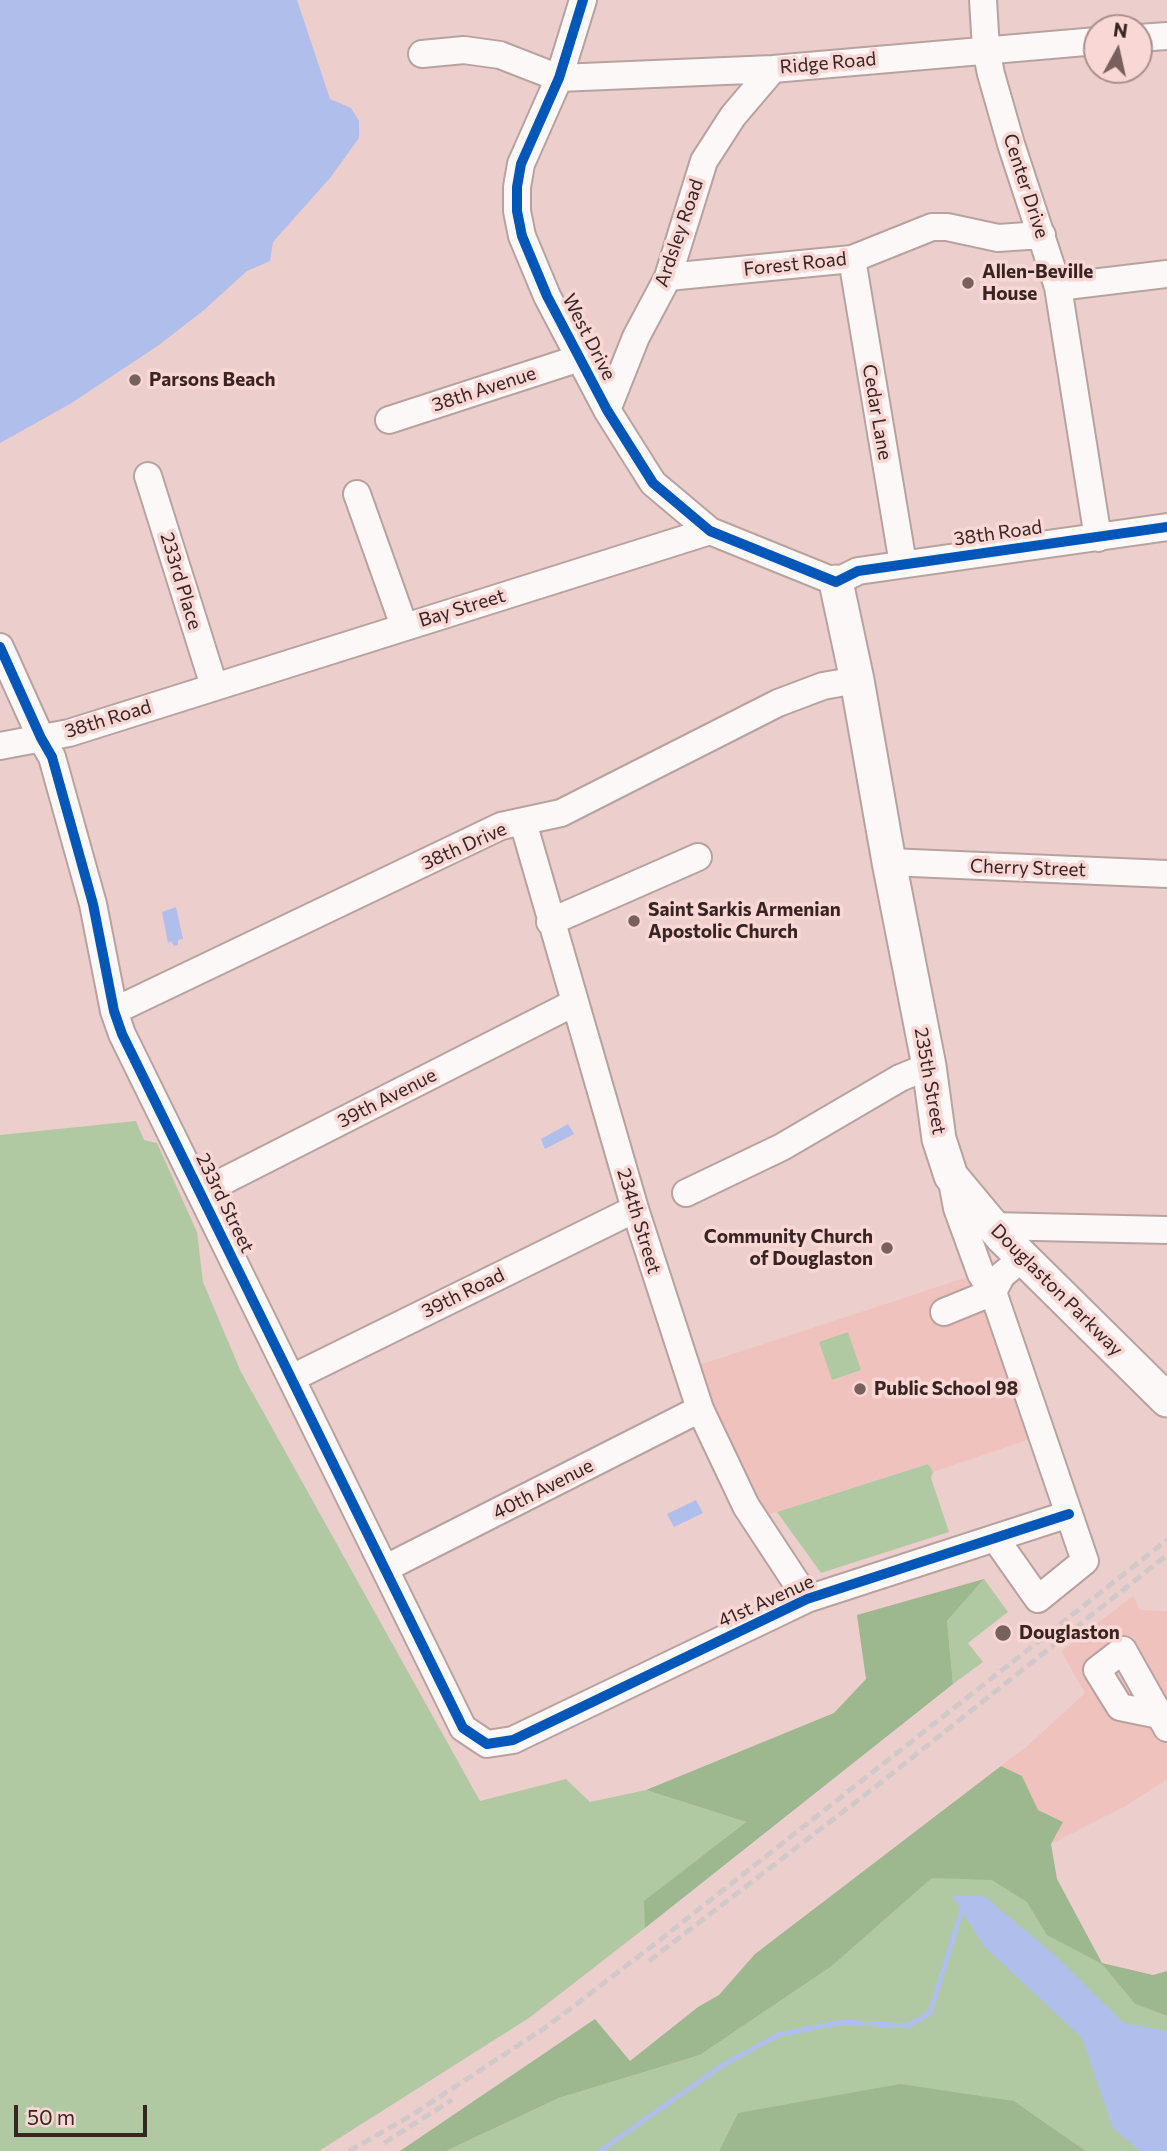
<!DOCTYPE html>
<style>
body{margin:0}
#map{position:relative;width:1167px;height:2151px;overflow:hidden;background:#eccfcc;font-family:Commissioner,sans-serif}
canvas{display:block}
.north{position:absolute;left:1083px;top:14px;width:70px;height:70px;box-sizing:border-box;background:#f8d7d4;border:2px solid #ab8f8d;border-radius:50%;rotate:8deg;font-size:19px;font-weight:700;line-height:28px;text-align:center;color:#382423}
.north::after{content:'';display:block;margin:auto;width:24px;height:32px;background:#77605e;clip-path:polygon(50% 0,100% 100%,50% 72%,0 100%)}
.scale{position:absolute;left:14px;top:2105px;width:133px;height:32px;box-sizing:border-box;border:4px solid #382423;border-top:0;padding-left:9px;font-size:21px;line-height:24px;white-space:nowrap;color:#382423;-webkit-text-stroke:5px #f8d7d4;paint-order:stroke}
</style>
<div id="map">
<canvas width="1167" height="2151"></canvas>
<div class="north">N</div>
<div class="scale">50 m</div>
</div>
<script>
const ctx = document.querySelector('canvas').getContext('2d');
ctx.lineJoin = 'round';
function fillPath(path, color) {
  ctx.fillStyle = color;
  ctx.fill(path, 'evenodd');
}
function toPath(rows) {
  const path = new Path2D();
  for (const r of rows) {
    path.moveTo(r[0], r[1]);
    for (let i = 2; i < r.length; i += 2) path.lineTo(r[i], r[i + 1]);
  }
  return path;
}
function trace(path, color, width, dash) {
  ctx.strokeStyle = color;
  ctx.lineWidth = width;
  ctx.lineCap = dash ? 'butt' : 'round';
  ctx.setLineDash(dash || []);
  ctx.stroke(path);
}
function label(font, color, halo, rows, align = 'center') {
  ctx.font = font + ' Commissioner,sans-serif';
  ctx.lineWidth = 7;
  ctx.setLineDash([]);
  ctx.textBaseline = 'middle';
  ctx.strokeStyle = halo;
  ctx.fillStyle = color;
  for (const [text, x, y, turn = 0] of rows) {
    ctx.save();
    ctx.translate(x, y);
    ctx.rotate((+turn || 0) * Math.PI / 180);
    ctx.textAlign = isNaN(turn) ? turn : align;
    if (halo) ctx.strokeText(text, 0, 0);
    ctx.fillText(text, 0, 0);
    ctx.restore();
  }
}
const built = toPath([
 [986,1271,1042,1435,933,1472,928,1464,754,1519,687,1369],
 [1133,1596,1140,1610,1167,1611,1167,1779,1124,1807,1051,1844,1022,1776,1001,1766,1026,1747,1085,1693,1061,1651]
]);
const green = toPath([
 [136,1121,144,1140,157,1143,197,1232,203,1282,241,1372,480,1801,566,1779,590,1802,646,1790,746,1822,645,1901,645,1928,529,2018,319,2151,0,2151,0,1135],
 [848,1332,861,1370,832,1380,819,1342],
 [928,1464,933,1472,931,1478,949,1532,821,1573,777,1512],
 [984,1579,1008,1612,968,1643,983,1662,953,1684,947,1621],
 [1011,1860,1075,1930,1135,2004,1167,2016,1167,2151,1086,2151,1014,2101,738,2113,719,2151,446,2151,559,2098,700,2055,832,1966,949,1863]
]);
const forest = toPath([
 [984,1579,947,1621,953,1684,645,1928,644,1901,746,1822,646,1790,834,1713,866,1679,857,1615],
 [1001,1766,1022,1776,1038,1810,1063,1822,1051,1844,1057,1879,1102,1963,1153,1975,1167,1971,1167,2016,1135,2004,1102,1964,1047,1935,1027,1902,992,1880,932,1878,832,1966,700,2055,559,2098,446,2151,400,2151,595,2019,630,2061,698,2007,719,1995,755,1954],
 [900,2084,1014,2101,1086,2151,719,2151,738,2113]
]);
const water = toPath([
 [0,0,297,0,330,99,351,108,359,121,359,138,330,178,273,242,270,261,247,271,204,310,159,345,70,404,0,443],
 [176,907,183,939,178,940,178,945,174,946,171,941,168,943,162,912],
 [568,1124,574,1134,545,1149,541,1139],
 [696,1500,703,1513,674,1527,667,1514],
 [952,1896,984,1896,1055,1955,1124,2023,1167,2031,1167,2151,1140,2151,1113,2128,1082,2038,985,1947]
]);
const stream = toPath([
 [600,2151,720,2067,778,2035,843,2022,908,2026,930,2013,962,1910,967,1910]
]);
const minor = toPath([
 [583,0,559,78,521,164,517,187,517,211,522,236,547,296,607,410,653,483,710,531,836,582,858,571,1167,527],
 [983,0,986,49,991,74,1011,144,1058,287,1098,538],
 [1139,38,1167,36],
 [422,54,464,50,500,55,559,78,773,69,1097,41],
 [852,259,903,564],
 [668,277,852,259,932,227,947,227,998,238,1042,235],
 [1058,287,1167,274],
 [607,410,636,337,668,277,704,161,733,116,773,69],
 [389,420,580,358],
 [148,476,214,686],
 [357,494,404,626],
 [0,647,41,738,52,757,93,904,114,1011,122,1034,463,1728,487,1744,513,1740,807,1599,1069,1514],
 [0,746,69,733,710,531],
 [523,822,635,1209,700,1409,746,1506,807,1599],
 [889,862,1167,874],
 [550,922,698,857],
 [114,1011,501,826,561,813,778,703,823,686,857,680],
 [951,1176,957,1208,981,1274,993,1292,1085,1561,1038,1599,995,1538],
 [200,1193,574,1003],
 [686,1193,782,1147,900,1078,929,1066],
 [991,1226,1167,1230],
 [944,1312,993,1292,1002,1275,1023,1258],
 [292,1378,635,1209],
 [386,1568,700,1409],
 [1159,1715,1120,1707,1097,1670,1123,1650,1167,1728]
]);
const major = toPath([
 [836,582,857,680,889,862,929,1066,939,1139,951,1176,1001,1236,1167,1400]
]);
const rail = toPath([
 [649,1961,879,1784,1167,1555],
 [384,2143,452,2100],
 [349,2151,412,2115,549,2025,656,1943,1167,1540]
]);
const cycleway = toPath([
 [583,0,559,78,521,164,517,187,517,211,522,236,547,296,607,410,653,483,710,531,836,582,858,571,1167,527],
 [0,647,41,738,52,757,93,904,114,1011,122,1034,463,1728,487,1744,513,1740,807,1599,1069,1514]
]);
const markers = [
 [968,283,7,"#77605e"],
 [135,380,7,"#77605e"],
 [634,921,7,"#77605e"],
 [887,1248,7,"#77605e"],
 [860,1389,7,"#77605e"],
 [1003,1633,9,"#77605e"]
];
const streetNames = [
 ["Ridge Road",828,63,-5],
 ["Center Drive",1026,186,72],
 ["Ardsley Road",679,233,-71],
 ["Forest Road",795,264,-6],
 ["West Drive",589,337,63],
 ["38th Avenue",484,389,-18],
 ["Cedar Lane",877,412,80],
 ["38th Road",998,533,-8],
 ["233rd Place",181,581,73],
 ["Bay Street",462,608,-17],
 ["38th Road",108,719,-17],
 ["38th Drive",464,846,-24],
 ["Cherry Street",1028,868,2],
 ["235th Street",930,1081,80],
 ["39th Avenue",387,1098,-27],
 ["233rd Street",225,1203,64],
 ["234th Street",639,1221,73],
 ["Douglaston Parkway",1057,1290,45],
 ["39th Road",463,1293,-26],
 ["40th Avenue",543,1489,-27],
 ["41st Avenue",766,1601,-24]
];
const poiNames = [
 ["Allen-Beville",982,272],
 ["House",982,294],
 ["Parsons Beach",149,380],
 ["Saint Sarkis Armenian",648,910],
 ["Apostolic Church",648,932],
 ["Community Church",873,1237,"right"],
 ["of Douglaston",873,1259,"right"],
 ["Public School 98",874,1389],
 ["Douglaston",1019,1633]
];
fillPath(built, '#f0c2be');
fillPath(green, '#b1c9a3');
fillPath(forest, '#9db78f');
fillPath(water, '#b0beeb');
trace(stream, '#b0beeb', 5);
trace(minor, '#b8a2a0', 30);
trace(major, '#b8a2a0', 37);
trace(minor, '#fcf8f7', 26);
trace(major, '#fcf8f7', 33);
trace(rail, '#d1c9c9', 5, [10, 5]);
trace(cycleway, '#0057b8', 10);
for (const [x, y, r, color] of markers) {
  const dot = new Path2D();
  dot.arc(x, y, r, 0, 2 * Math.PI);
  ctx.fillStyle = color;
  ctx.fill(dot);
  trace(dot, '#f8d7d4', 2.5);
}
label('19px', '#382423', '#f8d7d4', streetNames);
label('bold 19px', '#382423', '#f8d7d4', poiNames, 'left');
</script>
